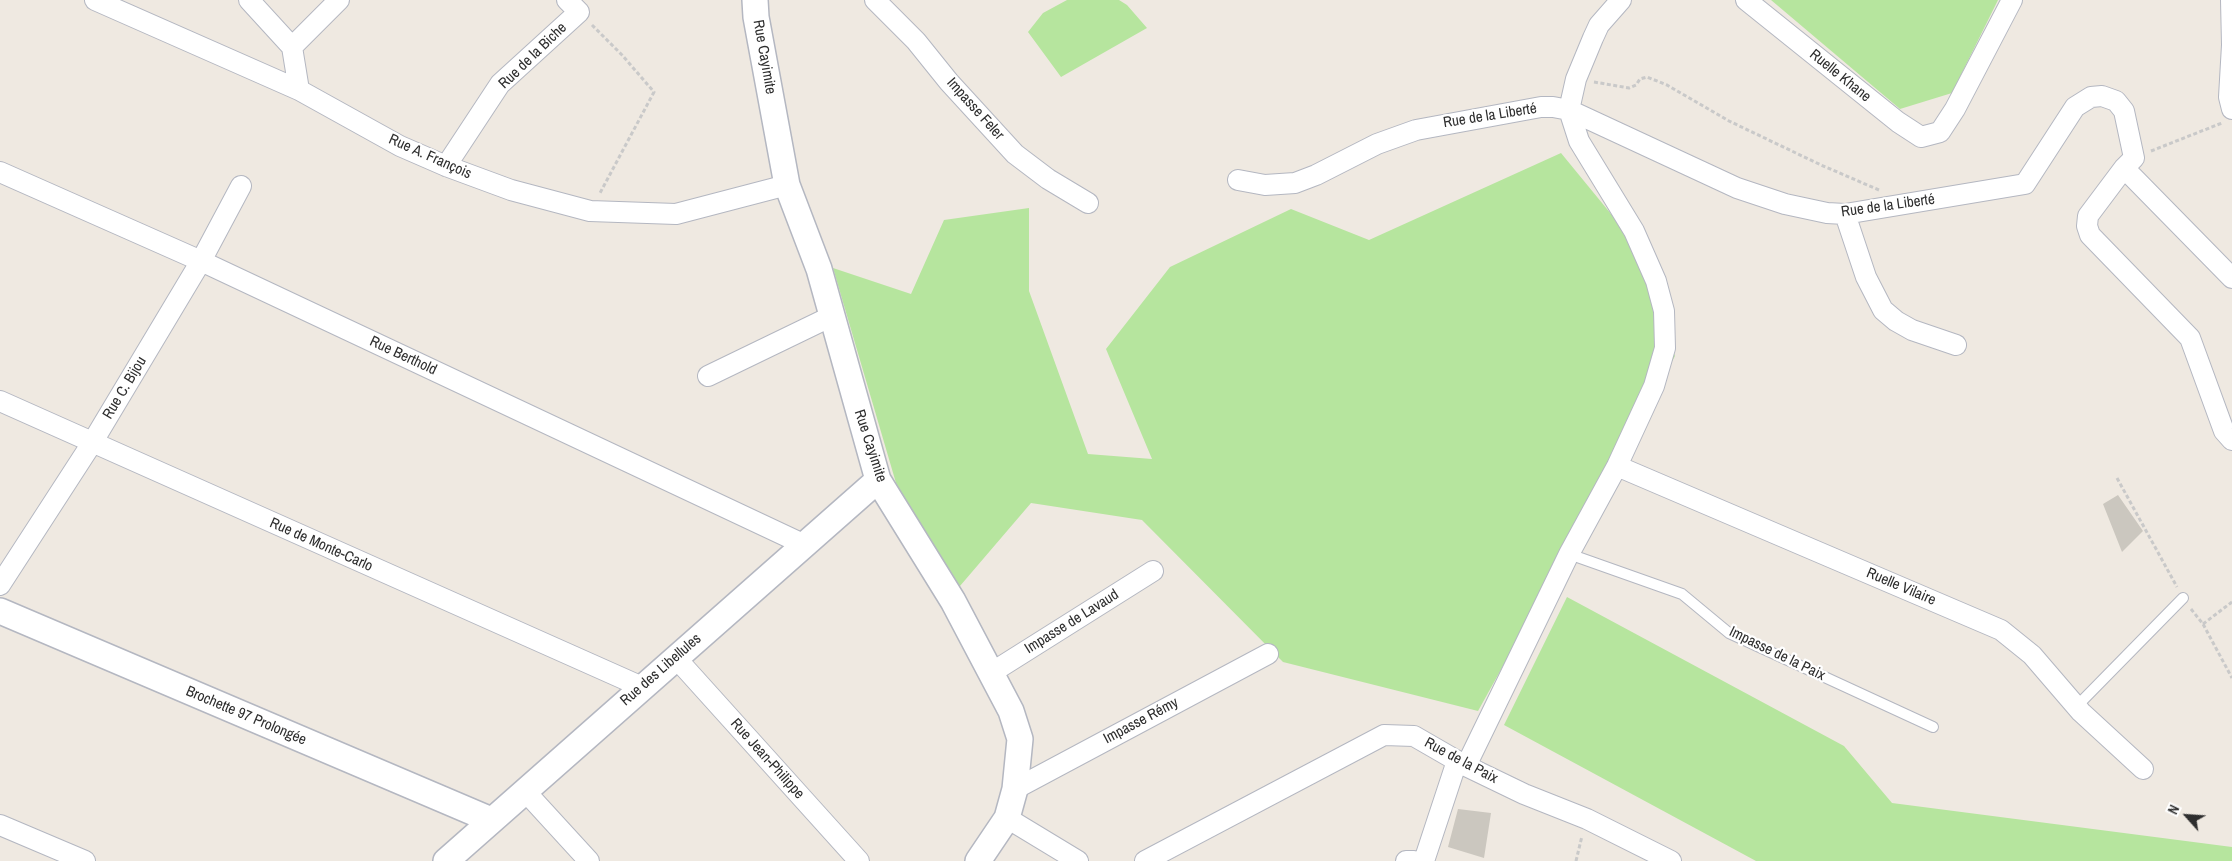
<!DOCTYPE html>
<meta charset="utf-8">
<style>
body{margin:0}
#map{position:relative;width:2232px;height:861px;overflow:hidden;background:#efe9e1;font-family:"Archivo Narrow",sans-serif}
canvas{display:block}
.north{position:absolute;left:2162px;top:791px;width:50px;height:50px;-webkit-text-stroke:4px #fff;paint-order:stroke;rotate:296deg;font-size:14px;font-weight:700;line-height:20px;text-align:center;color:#2e2e2e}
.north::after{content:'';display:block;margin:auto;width:18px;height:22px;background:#2e2e2e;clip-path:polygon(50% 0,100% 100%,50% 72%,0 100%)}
</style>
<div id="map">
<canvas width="2232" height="861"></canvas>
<div class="north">N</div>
</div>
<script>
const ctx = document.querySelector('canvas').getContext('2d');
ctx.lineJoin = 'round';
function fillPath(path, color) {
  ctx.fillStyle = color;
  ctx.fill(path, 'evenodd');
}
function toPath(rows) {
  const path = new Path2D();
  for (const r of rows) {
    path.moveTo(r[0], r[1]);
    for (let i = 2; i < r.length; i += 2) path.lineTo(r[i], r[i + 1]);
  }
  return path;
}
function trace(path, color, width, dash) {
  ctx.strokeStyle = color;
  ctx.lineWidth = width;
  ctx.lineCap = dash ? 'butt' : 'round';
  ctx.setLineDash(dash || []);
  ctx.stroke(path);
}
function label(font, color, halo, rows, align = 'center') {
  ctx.font = font + ' "Archivo Narrow",sans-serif';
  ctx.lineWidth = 4.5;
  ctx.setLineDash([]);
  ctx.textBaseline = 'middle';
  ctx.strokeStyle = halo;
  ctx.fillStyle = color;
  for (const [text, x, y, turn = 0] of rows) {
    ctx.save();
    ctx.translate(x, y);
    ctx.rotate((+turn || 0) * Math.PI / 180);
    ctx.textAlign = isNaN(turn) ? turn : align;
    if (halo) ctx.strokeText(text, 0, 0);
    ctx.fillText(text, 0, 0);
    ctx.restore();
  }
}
const green = toPath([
 [1067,0,1119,0,1127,5,1147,28,1061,77,1028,32,1043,13],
 [1771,0,1998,0,1952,93,1900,109],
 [1561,153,1634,242,1675,356,1478,711,1283,662,1142,520,1031,503,954,593,896,483,833,268,911,294,944,220,1029,208,1029,291,1088,454,1152,459,1106,349,1170,267,1291,209,1369,240],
 [1567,597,1844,746,1892,803,2232,847,2232,861,1756,861,1504,725]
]);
const building = toPath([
 [2118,495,2143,531,2122,552,2103,504],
 [1458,809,1491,813,1484,858,1448,847]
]);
const path = toPath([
 [592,25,622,55,654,92,600,193],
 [1594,82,1629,88,1636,85,1640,79,1647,77,1667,85,1729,121,1821,165,1879,190],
 [2151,151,2222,123],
 [2117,478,2177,587],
 [2191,609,2203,624,2232,678],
 [2203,624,2232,602],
 [1576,861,1582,836]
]);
const service = toPath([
 [1569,554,1682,594,1729,633,1933,727],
 [2076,707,2183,598]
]);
const minor = toPath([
 [95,0,299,90,400,146,446,166,511,190,590,211,676,214,787,185],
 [249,0,292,47,299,90],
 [875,0,916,41,949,82,1015,154,1048,179,1088,203],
 [1746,0,1898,122,1921,137,1940,132,1955,109,2012,0],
 [2231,0,2232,45,2229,97,2232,109],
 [292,47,339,0],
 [446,166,500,84,579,12,567,0],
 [2124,168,2232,278],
 [0,172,201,261,805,545],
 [1238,180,1265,185,1295,183,1316,175,1377,144,1416,130,1541,107,1553,107,1569,110,1737,188,1785,204,1827,213,1845,214,2025,184,2075,107,2091,97,2102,96,2116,101,2124,111,2134,158,2124,168,2088,216,2087,226,2090,235,2190,338,2224,431,2232,440],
 [1845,214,1866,277,1883,310,1896,321,1912,330,1956,345],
 [708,376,832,316],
 [0,401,642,687],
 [1617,466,2001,630,2032,655,2081,712,2143,769],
 [0,585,92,443,201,261,241,186],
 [676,658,859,861],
 [991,673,1153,571],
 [1466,766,1569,554,1617,466,1654,386,1665,348,1664,311,1656,281,1634,231,1579,141,1569,110,1576,79,1593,38,1599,25,1621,0],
 [1015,789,1268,654],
 [524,790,589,861],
 [1007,818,1078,861],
 [0,825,85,861],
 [1145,861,1384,735,1414,736,1466,766,1524,794,1587,819,1671,861],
 [1406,861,1414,861],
 [1424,861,1457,761]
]);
const tertiary = toPath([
 [755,0,756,17,787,185,819,269,878,480,953,601,1011,711,1020,739,1015,789,1007,818,978,861],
 [0,611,491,820],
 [446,861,878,480]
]);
const streetNames = [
 ["Rue de la Biche",533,56,-44],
 ["Rue Cayimite",764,57,80],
 ["Ruelle Khane",1840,76,39],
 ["Impasse Feler",975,109,48],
 ["Rue de la Liberté",1490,116,-9],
 ["Rue A. François",430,157,24],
 ["Rue de la Liberté",1888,206,-8],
 ["Rue Berthold",403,356,25],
 ["Rue C. Bijou",125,388,-59],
 ["Rue Cayimite",870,446,72],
 ["Rue de Monte-Carlo",321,545,24],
 ["Ruelle Vilaire",1901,587,23],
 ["Impasse de Lavaud",1072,622,-32],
 ["Impasse de la Paix",1777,654,26],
 ["Rue des Libellules",661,670,-41],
 ["Brochette 97 Prolongée",246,716,23],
 ["Impasse Rémy",1141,721,-28],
 ["Rue Jean-Philippe",767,759,48],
 ["Rue de la Paix",1461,761,28]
];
fillPath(green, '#b6e59e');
fillPath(building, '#cbc7bf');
trace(service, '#b4b7c1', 12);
trace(minor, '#b4b7c1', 22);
trace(tertiary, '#b4b7c1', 28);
trace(path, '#c9c9c9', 3, [4, 2.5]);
trace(service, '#fff', 10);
trace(minor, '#fff', 20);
trace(tertiary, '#fff', 25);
label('15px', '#2e2e2e', '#fff', streetNames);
</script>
